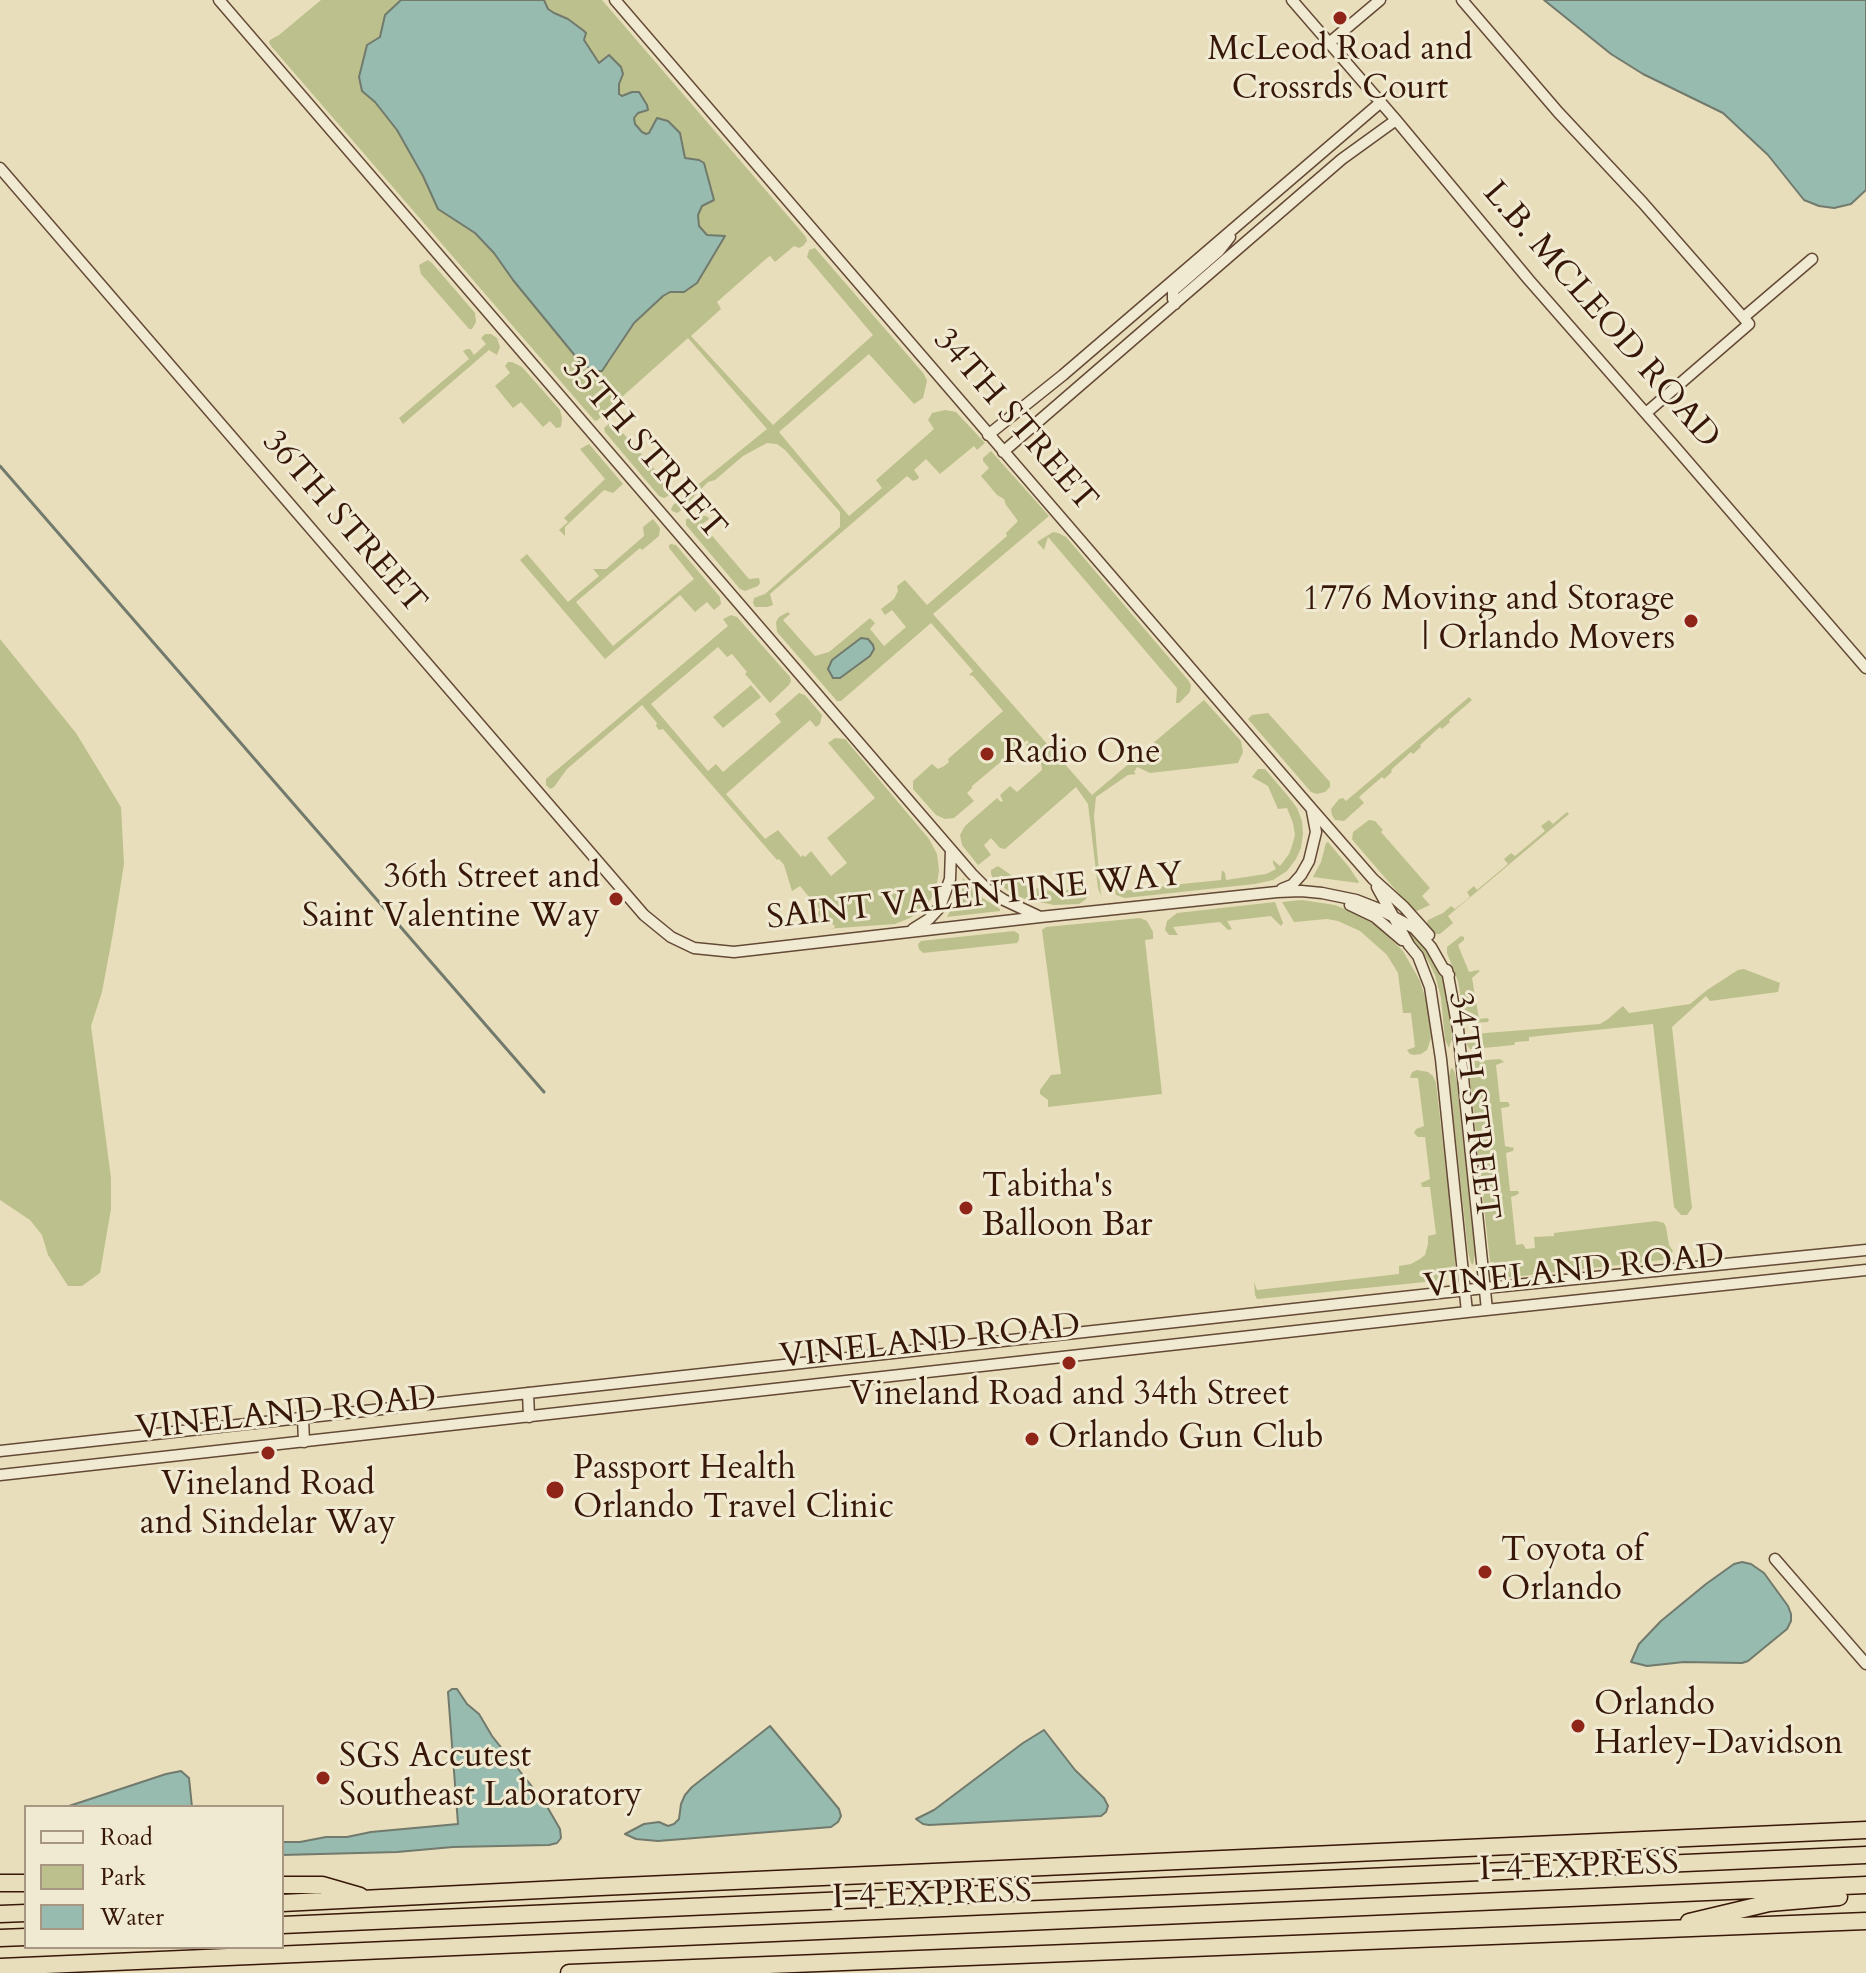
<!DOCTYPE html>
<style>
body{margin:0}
#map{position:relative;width:1866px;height:1973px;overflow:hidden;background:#e9debb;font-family:Cardo,serif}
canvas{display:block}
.legend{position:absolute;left:24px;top:1805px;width:260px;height:144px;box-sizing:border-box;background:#f1ead3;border:2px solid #a79682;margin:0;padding:10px 14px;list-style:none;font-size:24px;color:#371708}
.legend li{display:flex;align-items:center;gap:16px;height:40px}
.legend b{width:40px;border:2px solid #a79682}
</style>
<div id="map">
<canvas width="1866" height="1973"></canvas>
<ul class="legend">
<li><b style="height:10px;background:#f1ead3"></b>Road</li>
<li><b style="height:22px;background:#bcc08c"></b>Park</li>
<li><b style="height:22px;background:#97bcaf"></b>Water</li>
</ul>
</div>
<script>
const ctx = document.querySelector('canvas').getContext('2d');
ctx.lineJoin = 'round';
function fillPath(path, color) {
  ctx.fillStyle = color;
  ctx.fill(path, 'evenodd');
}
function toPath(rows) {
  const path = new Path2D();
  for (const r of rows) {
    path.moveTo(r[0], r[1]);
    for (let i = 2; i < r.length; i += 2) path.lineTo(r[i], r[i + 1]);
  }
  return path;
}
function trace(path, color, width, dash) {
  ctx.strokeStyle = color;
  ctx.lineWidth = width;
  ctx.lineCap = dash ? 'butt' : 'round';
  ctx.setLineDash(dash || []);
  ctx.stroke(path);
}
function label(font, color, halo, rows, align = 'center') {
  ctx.font = font + ' Cardo,serif';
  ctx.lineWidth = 6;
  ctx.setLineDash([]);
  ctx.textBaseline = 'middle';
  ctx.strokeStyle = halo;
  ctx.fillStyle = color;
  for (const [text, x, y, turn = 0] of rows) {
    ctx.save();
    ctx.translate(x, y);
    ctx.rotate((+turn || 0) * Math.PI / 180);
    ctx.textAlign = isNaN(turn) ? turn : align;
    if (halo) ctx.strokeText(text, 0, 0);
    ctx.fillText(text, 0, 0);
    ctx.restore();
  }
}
const green = toPath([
 [321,0,401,0,385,16,380,37,359,77,362,91,375,102,397,130,423,176,438,209,475,233,494,253,513,280,608,364,634,323,663,296,670,292,684,292,713,255,724,237,707,235,699,226,698,215,702,206,709,201,699,160,685,158,680,134,657,118,649,133,646,135,642,132,635,124,634,118,638,113,643,111,639,92,632,92,622,96,619,94,619,83,623,74,621,67,614,59,607,55,599,63,584,40,586,33,568,19,554,13,548,9,544,0,602,0,806,237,807,241,803,246,799,248,794,246,775,262,770,256,767,258,717,302,721,309,691,336,773,425,873,335,807,257,809,250,815,248,924,374,927,381,923,398,914,404,869,354,779,432,849,516,882,488,876,480,934,429,928,420,932,413,945,410,956,412,985,443,977,450,974,446,940,474,926,459,914,470,919,477,918,479,913,481,907,476,770,594,773,605,767,607,755,607,753,603,754,598,765,594,840,527,840,512,785,450,777,444,767,443,743,456,715,480,708,482,680,511,677,513,672,511,671,509,673,505,767,429,688,338,604,413,599,419,596,421,594,420,271,46,269,42,270,40,279,35],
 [428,260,432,263,475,313,476,322,472,329,469,329,421,274,419,265],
 [485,334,491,334,497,338,500,347,497,355,489,350,403,424,399,418,469,359,463,351,467,349,470,349,474,355,486,344,481,338],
 [508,362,512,362,522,367,560,410,562,418,561,427,556,428,550,421,543,427,521,402,513,408,495,386,510,373,505,366],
 [611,422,616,425,670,487,671,490,670,495,664,498,659,496,605,432,604,428],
 [589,444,623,484,613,493,604,490,565,527,565,536,559,530,568,522,564,518,605,479,580,449],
 [991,451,1049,516,933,614,1092,795,1204,700,1241,741,1243,752,1238,763,1150,773,1137,767,1134,772,1136,774,1128,775,1096,797,1094,816,1101,896,1098,888,1088,804,1076,787,1005,849,1000,848,991,838,984,845,991,855,978,865,962,845,960,835,965,826,997,798,1001,802,1003,801,1000,795,1010,786,1017,792,1042,770,1040,756,1044,753,1040,749,1036,752,1030,750,1026,745,1029,743,1027,740,972,786,972,788,967,793,974,801,954,818,945,819,936,815,913,789,913,781,932,764,938,769,944,766,949,762,948,759,1003,711,973,676,969,675,973,671,931,623,841,701,837,701,777,632,776,622,779,617,788,612,790,614,783,620,815,656,829,652,870,618,875,623,870,629,884,646,906,627,892,610,885,615,881,609,894,599,898,591,897,586,905,580,927,605,1007,536,1006,533,1018,521,1006,505,1004,499,997,495,981,476,989,468,983,461,983,458],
 [698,516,706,516,709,518,708,520,702,524,749,579,759,578,760,583,758,586,745,591,740,589,686,525,686,519],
 [653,519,660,528,659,536,642,550,640,548,576,602,613,646,694,579,669,548,669,545,671,544,676,545,720,597,721,604,714,610,707,602,695,612,680,595,605,659,520,560,527,554,568,602,599,576,593,569,606,569,644,536,643,527],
 [1053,532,1058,533,1066,537,1188,680,1191,685,1190,692,1179,703,1176,703,1177,688,1048,537,1044,550,1037,542],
 [731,615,737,617,790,677,791,681,789,685,770,703,745,674,747,672,732,654,727,657,718,647,651,704,708,771,716,764,723,772,781,722,775,714,799,693,805,695,822,715,820,724,816,727,810,720,726,794,765,839,778,830,801,857,803,855,805,857,811,851,831,876,847,863,827,838,875,798,828,743,835,738,845,739,929,839,937,854,939,870,936,890,927,905,910,918,895,924,825,929,834,928,835,926,816,914,820,910,800,886,792,891,784,865,779,859,777,860,663,729,659,730,656,726,657,723,642,705,567,769,554,787,550,789,546,785,546,779,728,626,723,619],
 [0,639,76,733,121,807,124,864,113,933,102,992,91,1026,111,1178,111,1209,100,1273,82,1286,68,1286,48,1255,42,1235,30,1220,0,1200],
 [751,685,761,697,723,728,713,717],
 [1469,697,1472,700,1449,720,1450,722,1442,729,1440,727,1420,745,1421,747,1413,754,1411,752,1391,770,1392,772,1384,779,1382,777,1359,797,1364,803,1344,821,1335,820,1332,815,1331,809,1339,799,1343,798,1346,801],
 [1268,713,1330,782,1330,787,1325,792,1317,794,1311,792,1248,719,1252,715],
 [1258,769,1265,769,1288,796,1297,808,1302,821,1303,834,1301,848,1296,859,1287,871,1273,880,1255,884,1125,898,1116,895,1114,886,1116,883,1121,891,1167,886,1169,877,1172,878,1172,885,1221,880,1222,870,1225,873,1226,880,1266,874,1276,869,1273,863,1273,860,1280,866,1289,854,1292,846,1295,835,1293,823,1287,808,1278,809,1268,786,1252,777],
 [1567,812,1569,814,1448,916,1453,923,1440,934,1434,934,1426,925,1428,920,1443,913,1451,906,1455,909,1470,897,1467,892,1474,886,1477,890,1508,864,1504,859,1511,853,1515,856,1545,831,1541,826,1549,820,1553,824],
 [1369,820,1375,821,1383,830,1381,832,1430,888,1422,896,1430,905,1417,911,1413,910,1355,843,1352,839,1353,832],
 [1328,842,1349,867,1359,882,1358,883,1313,877,1321,862,1326,843],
 [998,866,1027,886,1055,892,1083,887,1088,891,1088,896,1085,900,1079,904,1054,905,1025,899,1013,894,994,881,991,874,991,870],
 [963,878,981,897,1000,909,1000,911,947,917,956,900],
 [1302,900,1335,905,1357,914,1377,926,1403,951,1420,981,1427,1003,1431,1038,1427,1050,1421,1054,1414,1055,1410,1054,1407,1050,1415,1047,1411,1013,1403,1013,1398,973,1387,955,1360,931,1338,921,1327,919,1294,922,1282,902],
 [1275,902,1283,923,1281,926,1271,916,1227,921,1232,929,1228,930,1220,922,1173,927,1178,935,1169,935,1165,930,1167,921,1177,913],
 [1140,918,1147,921,1153,932,1153,939,1145,940,1162,1094,1048,1107,1048,1100,1040,1094,1040,1090,1051,1075,1061,1074,1042,930,1046,927],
 [1409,930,1427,948,1441,973,1449,1007,1452,1039,1449,1048,1445,1040,1441,998,1435,975,1427,959,1412,939],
 [1014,931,1019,934,1019,940,1017,943,923,953,919,949,918,944,921,941],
 [1461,936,1464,937,1464,940,1458,945,1469,972,1478,970,1480,971,1472,978,1479,1019,1487,1018,1489,1020,1488,1022,1471,1023,1464,1018,1458,981,1447,953,1447,947],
 [1744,969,1780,983,1778,992,1710,1001,1706,996,1672,1027,1692,1208,1687,1215,1681,1215,1674,1207,1653,1024,1529,1037,1529,1041,1515,1042,1514,1045,1474,1049,1470,1049,1467,1045,1467,1038,1473,1034,1600,1024,1608,1019,1623,1006,1629,1013,1690,1004,1707,990,1738,970],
 [1500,1059,1504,1062,1496,1065,1500,1102,1508,1102,1510,1105,1508,1107,1501,1108,1505,1146,1514,1148,1513,1151,1506,1153,1510,1191,1518,1191,1519,1193,1517,1195,1511,1197,1516,1245,1523,1244,1526,1249,1535,1248,1534,1237,1554,1236,1554,1233,1656,1221,1664,1223,1666,1227,1669,1245,1673,1251,1671,1254,1662,1260,1513,1277,1508,1277,1508,1273,1504,1272,1502,1269,1498,1269,1493,1262,1490,1262,1469,1070,1471,1064,1474,1061],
 [1451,1068,1453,1069,1455,1073,1457,1083,1475,1255,1473,1265,1471,1263,1468,1252,1449,1076],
 [1417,1070,1428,1072,1433,1076,1436,1083,1455,1249,1455,1267,1452,1266,1446,1275,1435,1281,1257,1299,1255,1295,1254,1282,1257,1290,1399,1274,1399,1266,1411,1264,1420,1259,1425,1255,1428,1244,1428,1236,1436,1234,1430,1187,1422,1187,1421,1183,1430,1179,1425,1137,1418,1137,1414,1133,1416,1129,1424,1126,1418,1078,1410,1078,1412,1072]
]);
const water = toPath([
 [401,0,544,0,548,9,554,13,568,19,584,31,586,33,584,40,599,63,609,55,621,67,623,74,619,84,619,94,622,96,632,92,639,92,647,105,648,110,638,113,634,118,635,124,642,132,646,134,649,133,657,118,668,121,680,133,685,158,699,160,704,163,714,200,702,206,698,215,699,226,707,235,725,236,697,283,684,292,670,292,663,296,634,323,602,371,594,371,581,363,513,280,494,253,475,233,438,209,423,176,397,130,375,102,362,91,359,77,367,45,380,37,385,15,401,0],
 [1544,0,1866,0,1866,190,1851,204,1834,208,1819,206,1804,200,1768,155,1723,113,1643,74,1611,54,1544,0],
 [861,638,868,639,873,645,874,649,870,656,840,678,833,678,828,669,832,660,861,638],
 [1742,1562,1751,1564,1764,1573,1788,1606,1791,1614,1791,1621,1787,1629,1748,1661,1742,1663,1684,1662,1647,1666,1631,1662,1639,1644,1661,1621,1706,1584,1734,1564,1742,1562],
 [452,1689,457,1689,467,1704,479,1714,492,1736,545,1803,560,1829,561,1838,557,1843,549,1845,453,1847,397,1852,282,1855,282,1842,300,1842,326,1837,347,1837,371,1832,458,1824,448,1692,452,1689],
 [770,1726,839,1809,841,1816,838,1822,831,1827,658,1841,636,1839,625,1834,644,1824,659,1822,668,1826,674,1824,679,1819,681,1804,685,1795,692,1787,770,1726],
 [1044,1730,1075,1770,1104,1798,1108,1806,1106,1812,1101,1816,929,1825,923,1824,916,1819,934,1810,1023,1743,1044,1730],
 [181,1771,189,1778,192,1807,66,1807,166,1774,181,1771]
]);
const stream = toPath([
 [0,466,544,1092]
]);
const minor = toPath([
 [219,0,972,874,987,889,1004,900,1038,916],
 [615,0,1311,808,1373,879,1404,907,1429,935],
 [1292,0,1396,120,1529,280,1670,441,1866,668],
 [1462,0,1558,112,1643,203,1749,324,1646,413],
 [1329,43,1380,0],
 [0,168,644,915,671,937,694,948,734,952,1040,917,1277,892,1301,891,1322,893,1356,900,1379,909,1414,928,1431,947,1444,970,1449,975],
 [1175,304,1173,299,1173,291,1219,251,1230,237],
 [1744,317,1812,259],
 [988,435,1063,375,1381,102],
 [1003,452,1306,190,1342,159,1396,120],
 [1377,887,1409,945,1418,956,1430,987,1441,1059,1467,1312],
 [1282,889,1292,885,1301,875,1309,861,1316,832,1312,811],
 [1350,905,1375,917,1402,940],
 [913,929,929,919,940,907,950,879,951,850],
 [1447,970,1458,1029,1487,1310],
 [528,1393,529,1417],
 [303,1418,304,1442],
 [0,1451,1485,1288,1866,1250],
 [0,1475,1467,1312,1866,1270],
 [1775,1559,1866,1664]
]);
const highway = toPath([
 [0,1883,26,1883],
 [282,1885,322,1885,360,1896],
 [282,1903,600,1887,1866,1830],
 [0,1914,26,1913],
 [1689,1922,1769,1903,1839,1897],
 [282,1925,1866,1855],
 [0,1938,26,1937],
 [0,1967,1866,1885],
 [569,1973,1866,1921]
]);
const markers = [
 [1340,18,8,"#8f2418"],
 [1691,621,8,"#8f2418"],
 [987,754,8,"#8f2418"],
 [616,899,8,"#8f2418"],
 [966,1208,8,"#8f2418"],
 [1069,1363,8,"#8f2418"],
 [1032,1439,8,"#8f2418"],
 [268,1453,8,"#8f2418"],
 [555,1490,10,"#8f2418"],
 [1485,1572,8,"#8f2418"],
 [1578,1726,8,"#8f2418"],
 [323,1778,8,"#8f2418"]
];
const poiNames = [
 ["McLeod Road and",1340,51,"center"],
 ["Crossrds Court",1340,90,"center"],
 ["1776 Moving and Storage",1675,601,"right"],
 ["| Orlando Movers",1675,640,"right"],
 ["Radio One",1003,754],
 ["36th Street and",600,879,"right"],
 ["Saint Valentine Way",600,918,"right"],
 ["Tabitha's",982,1188],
 ["Balloon Bar",982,1227],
 ["Vineland Road and 34th Street",1069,1396,"center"],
 ["Orlando Gun Club",1048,1439],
 ["Passport Health",573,1470],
 ["Orlando Travel Clinic",573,1509],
 ["Vineland Road",268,1486,"center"],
 ["and Sindelar Way",268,1525,"center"],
 ["Toyota of",1501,1552],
 ["Orlando",1501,1591],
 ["Orlando",1594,1706],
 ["Harley-Davidson",1594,1745],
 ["SGS Accutest",339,1758],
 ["Southeast Laboratory",339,1797]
];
const streetNames = [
 ["L.B. MCLEOD ROAD",1600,316,49],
 ["34TH STREET",1014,421,49],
 ["35TH STREET",643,449,49],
 ["36TH STREET",343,523,49],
 ["SAINT VALENTINE WAY",975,898,-6],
 ["34TH STREET",1472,1106,83],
 ["VINELAND ROAD",1574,1273,-6],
 ["VINELAND ROAD",930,1343,-6],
 ["VINELAND ROAD",286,1415,-6],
 ["I-4 EXPRESS",1579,1868,-2],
 ["I-4 EXPRESS",932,1896,-2]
];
fillPath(green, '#bcc08c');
fillPath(water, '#97bcaf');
trace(water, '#717a6c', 2);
trace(stream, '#717a6c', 3);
trace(minor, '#644935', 13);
trace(highway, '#371708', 19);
trace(minor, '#f1ead3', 10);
trace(highway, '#e9debb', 16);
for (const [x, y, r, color] of markers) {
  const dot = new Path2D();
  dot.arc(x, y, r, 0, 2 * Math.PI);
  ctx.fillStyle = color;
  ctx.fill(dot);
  trace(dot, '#f1ead3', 3);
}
label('34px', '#371708', '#f1ead3', poiNames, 'left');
label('34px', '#371708', '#f1ead3', streetNames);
</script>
